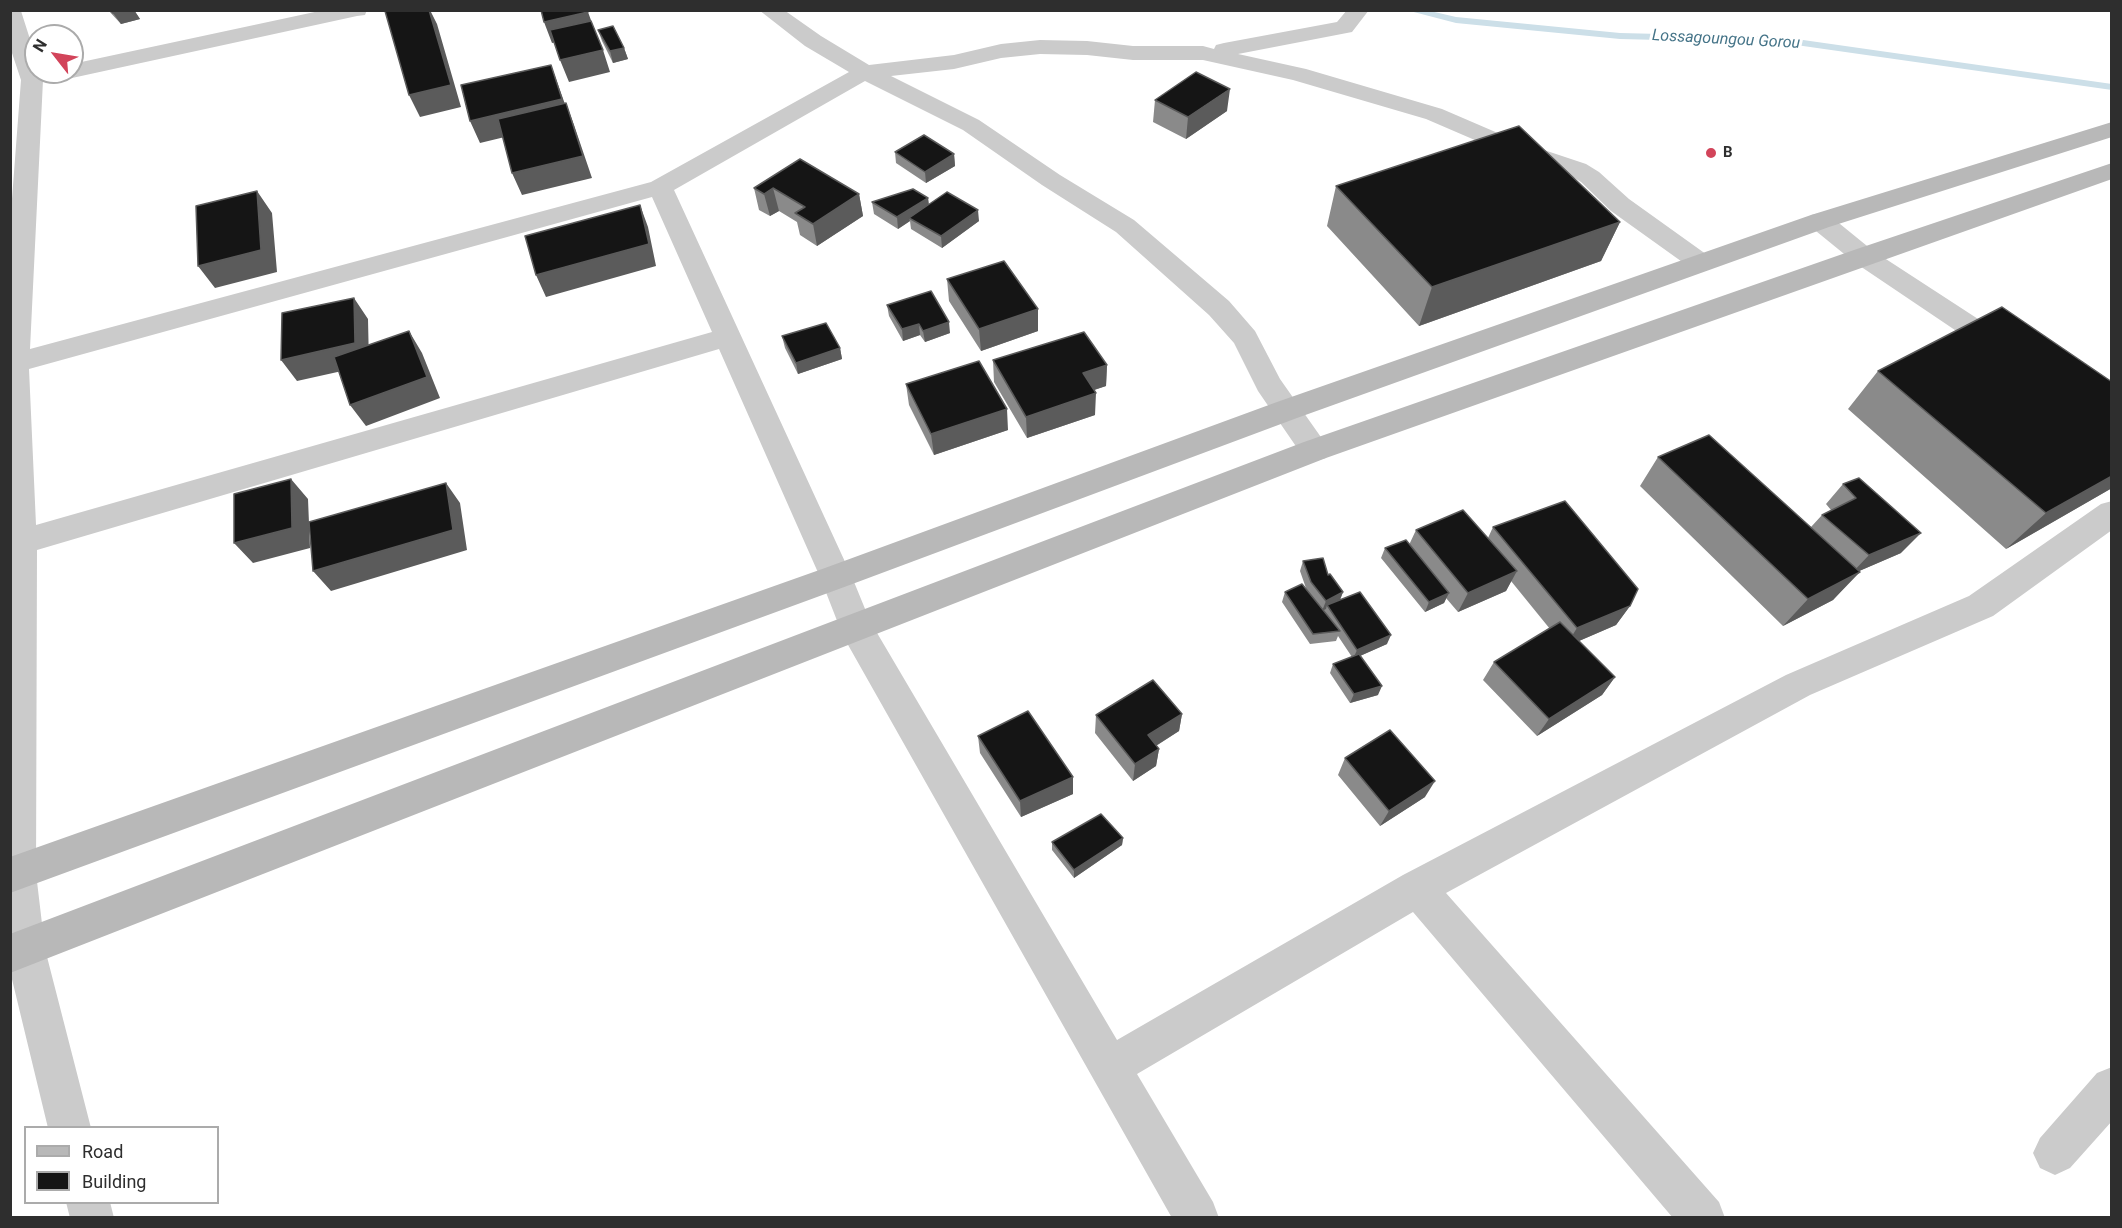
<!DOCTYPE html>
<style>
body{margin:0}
#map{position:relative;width:2122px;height:1228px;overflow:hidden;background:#fff;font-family:Roboto,sans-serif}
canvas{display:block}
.frame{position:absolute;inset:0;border:12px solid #2e2e2e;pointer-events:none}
.legend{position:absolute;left:24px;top:1126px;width:195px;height:78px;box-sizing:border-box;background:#fff;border:2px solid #ababab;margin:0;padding:8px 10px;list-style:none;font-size:18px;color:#2e2e2e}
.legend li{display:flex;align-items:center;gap:12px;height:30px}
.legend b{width:30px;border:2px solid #ababab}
.north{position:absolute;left:24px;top:24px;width:60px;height:60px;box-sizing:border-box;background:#fff;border:2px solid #ababab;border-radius:50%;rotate:301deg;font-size:16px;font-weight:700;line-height:24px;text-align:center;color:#2e2e2e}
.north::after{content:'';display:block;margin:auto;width:21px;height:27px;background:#d2445a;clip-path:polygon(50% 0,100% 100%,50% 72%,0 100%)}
</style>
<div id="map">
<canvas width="2122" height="1228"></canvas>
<div class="frame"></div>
<ul class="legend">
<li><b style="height:8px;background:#b8b8b8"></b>Road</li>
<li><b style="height:16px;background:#151515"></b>Building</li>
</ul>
<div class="north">N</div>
</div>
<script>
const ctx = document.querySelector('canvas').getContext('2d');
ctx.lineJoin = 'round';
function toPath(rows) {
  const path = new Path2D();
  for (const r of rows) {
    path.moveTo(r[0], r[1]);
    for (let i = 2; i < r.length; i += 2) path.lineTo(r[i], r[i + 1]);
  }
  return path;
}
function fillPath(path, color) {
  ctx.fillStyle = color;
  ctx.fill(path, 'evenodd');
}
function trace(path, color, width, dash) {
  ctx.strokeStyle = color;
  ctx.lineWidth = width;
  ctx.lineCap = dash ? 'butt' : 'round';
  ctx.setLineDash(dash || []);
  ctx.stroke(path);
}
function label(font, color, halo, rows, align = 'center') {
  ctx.font = font + ' Roboto,sans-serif';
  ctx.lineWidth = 6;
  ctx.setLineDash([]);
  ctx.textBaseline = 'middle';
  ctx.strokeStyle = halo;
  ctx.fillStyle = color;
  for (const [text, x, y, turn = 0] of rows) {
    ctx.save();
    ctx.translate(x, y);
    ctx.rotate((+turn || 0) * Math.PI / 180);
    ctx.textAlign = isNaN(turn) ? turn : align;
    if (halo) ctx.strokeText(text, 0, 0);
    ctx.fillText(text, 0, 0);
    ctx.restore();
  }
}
const stream = toPath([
 [1406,10,1426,10,1456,17,1620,33,1782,37,2112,84,2112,90,1782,43,1620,39,1456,23,1406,10]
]);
const minor = toPath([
 [10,10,21,11,36,58,36,72,41,72,43,80,30,349,651,182,849,72,805,46,759,10,784,10,821,36,869,65,954,55,1001,44,1040,40,1087,41,1133,46,1203,46,1214,49,1216,45,1224,43,1337,22,1347,10,1369,10,1352,32,1238,54,1306,69,1442,109,1514,140,1586,164,1599,172,1629,199,1710,257,1714,263,1710,269,1701,272,1692,269,1611,211,1581,182,1568,174,1498,150,1426,119,1293,80,1203,60,1133,60,1087,55,1040,54,1001,58,954,69,891,76,979,120,1060,175,1134,220,1229,301,1255,331,1280,379,1330,450,1326,458,1315,461,1304,458,1258,391,1234,343,1209,315,1116,232,1042,185,963,130,865,81,674,190,852,577,870,621,1117,1040,1403,875,1786,675,1969,596,2101,504,2112,501,2112,530,1993,616,1810,695,1446,893,1719,1202,1725,1218,1673,1218,1413,912,1137,1074,1213,1202,1219,1218,1172,1218,843,636,820,577,719,349,37,550,36,873,45,949,91,1128,48,1128,10,971,10,225,21,80,10,47,10,10],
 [652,197,712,332,36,525,29,369,652,197],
 [324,10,367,10,365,15,357,16,72,78,64,76,61,72,72,72,72,64,324,10],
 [1820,213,1829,215,1872,250,2015,343,2019,350,2015,357,2005,360,1995,357,1854,262,1811,227,1807,221,1811,215,1820,213],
 [2112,1067,2112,1121,2070,1168,2055,1175,2040,1168,2033,1153,2040,1138,2097,1073,2112,1067],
 [66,1202,110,1202,114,1218,70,1218,66,1202]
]);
const secondary = toPath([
 [2112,122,2112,137,1829,227,1297,418,847,586,10,893,10,857,825,568,1277,402,1811,215,2112,122],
 [2112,163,2112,179,1326,458,10,973,10,934,1304,442,1854,250,2112,163]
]);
const wall = toPath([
 [108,10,134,10,140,19,121,24],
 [598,30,624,48,628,59,613,63,602,41],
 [1155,100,1227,111,1186,139,1153,122],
 [895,152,954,154,955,166,926,183,896,163],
 [800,159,859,194,863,216,817,246,800,235,797,222,779,211,770,216,759,210,754,188],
 [1336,186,1620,222,1601,261,1419,326,1327,226],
 [928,198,929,204,979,221,942,248,911,229,910,221,898,229,874,214,872,202],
 [947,279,1038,309,1038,331,981,351,949,301],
 [887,305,950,333,925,342,920,335,903,341,889,316],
 [782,336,840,348,842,359,798,374,785,348],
 [993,360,1107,365,1106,386,1094,390,1095,415,1027,438,994,382],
 [1878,371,2112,382,2112,488,2006,549,1848,409],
 [906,384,1008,430,934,455,909,405],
 [1658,457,1811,527,1822,515,1831,510,1826,504,1843,484,1859,478,1901,553,1859,571,1833,600,1783,626,1640,486],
 [1493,527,1630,606,1616,625,1579,641,1615,677,1602,695,1537,736,1483,680,1494,662,1550,629,1511,581,1506,591,1458,612,1446,598,1444,603,1425,612,1381,558,1385,548,1409,545,1416,530,1488,538],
 [1303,561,1328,575,1343,592,1340,600,1387,644,1360,656,1378,695,1350,703,1330,673,1333,664,1352,657,1338,636,1336,641,1310,644,1282,602,1285,592,1307,591,1300,571],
 [1182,714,1179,731,1156,746,1159,749,1156,766,1133,781,1095,733,1096,715],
 [978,736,1073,794,1021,817,980,753],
 [1345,758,1425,797,1380,826,1338,775],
 [1123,838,1122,845,1074,878,1052,850,1052,842]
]);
const shadedWall = toPath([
 [122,10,134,10,140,19,121,24,113,13],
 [429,10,430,10,437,24,461,107,420,117,409,95],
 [588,12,596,34,552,43,544,22],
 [624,48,628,59,613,63,610,51],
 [603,50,610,72,569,82,560,60],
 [551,65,571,121,480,143,470,121],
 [1230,89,1227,111,1186,139,1188,117],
 [566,103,574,125,592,178,522,195,512,173],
 [954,154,955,166,926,183,925,172],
 [773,188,779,211,770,216,764,194],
 [257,191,272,213,277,272,215,288,198,266],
 [859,194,863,216,817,246,813,224],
 [928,198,929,209,909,218,910,221,898,229,897,217],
 [640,205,648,227,656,266,546,297,536,275],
 [978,210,979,221,942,248,941,236],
 [1620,222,1601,261,1419,326,1432,287],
 [354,298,368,319,369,365,297,381,281,360],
 [1038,309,1038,331,981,351,979,329],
 [949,322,950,333,925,342,923,331],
 [919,324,920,335,903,341,902,329],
 [409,331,422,353,440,398,366,426,350,405],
 [840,348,842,359,798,374,796,363],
 [1107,365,1106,386,1082,394,1083,373],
 [1096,393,1095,415,1027,438,1026,417],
 [1007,409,1008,430,934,455,931,434],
 [2112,476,2112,488,2006,549,2046,513],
 [291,479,308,499,310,548,253,563,234,543],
 [446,483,460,503,467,550,331,591,313,571],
 [1921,533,1901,553,1850,575,1869,555],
 [1517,571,1506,591,1458,612,1468,593],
 [1860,572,1833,600,1783,626,1808,599],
 [1343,592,1339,602,1327,605,1326,609,1322,611,1326,601],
 [1449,593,1444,603,1425,612,1429,602],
 [1630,606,1616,625,1565,647,1577,628],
 [1391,635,1387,644,1353,659,1357,650],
 [1615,677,1602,695,1537,736,1549,719],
 [1382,686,1378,695,1350,703,1354,694],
 [1182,714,1179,731,1146,752,1148,735],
 [1159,749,1156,766,1133,781,1135,764],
 [1073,777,1073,794,1021,817,1020,801],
 [1435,781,1425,797,1380,826,1389,811],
 [1123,838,1122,845,1074,878,1074,870]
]);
const building = toPath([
 [110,10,122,10,113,13,110,10],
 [390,10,429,10,451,85,409,95,385,11,390,10],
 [541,10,588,10,588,12,544,22,541,10],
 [591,21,603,50,560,60,550,30,591,21],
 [613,26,624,48,610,51,598,30,613,26],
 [551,65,562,99,470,121,461,85,551,65],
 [1196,72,1230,89,1188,117,1155,100,1196,72],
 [566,103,583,156,512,173,498,119,566,103],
 [1519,126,1620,222,1432,287,1336,186,1519,126],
 [924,135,954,154,925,172,895,152,924,135],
 [800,159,859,194,813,224,795,213,805,207,773,188,764,194,754,188,800,159],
 [913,189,928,198,897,217,872,202,913,189],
 [257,191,261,250,198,266,196,206,257,191],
 [947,192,978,210,941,236,909,218,947,192],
 [640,205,649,244,536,275,525,236,640,205],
 [1004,261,1038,309,979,329,947,279,1004,261],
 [931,291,949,322,923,331,919,324,902,329,887,305,931,291],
 [354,298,355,343,281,360,282,313,354,298],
 [2002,307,2112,382,2112,476,2046,513,1878,371,2002,307],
 [826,323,840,348,796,363,782,336,826,323],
 [409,331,427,377,350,405,334,357,409,331],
 [1084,332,1107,365,1083,373,1096,393,1026,417,993,360,1084,332],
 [979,361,1007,409,931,434,906,384,979,361],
 [1709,435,1860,572,1808,599,1658,457,1709,435],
 [1859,478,1921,533,1869,555,1822,515,1856,498,1843,484,1859,478],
 [291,479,292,528,234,543,234,494,291,479],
 [446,483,453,530,313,571,309,522,446,483],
 [1565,501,1638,589,1630,606,1577,628,1493,527,1565,501],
 [1463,510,1517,571,1468,593,1416,530,1463,510],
 [1406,540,1449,593,1429,602,1385,548,1406,540],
 [1323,558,1328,575,1330,574,1343,592,1326,601,1311,582,1303,561,1323,558],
 [1302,584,1340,631,1313,634,1285,592,1302,584],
 [1360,592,1391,635,1357,650,1327,605,1360,592],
 [1560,622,1615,677,1549,719,1494,662,1560,622],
 [1359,654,1382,686,1354,694,1333,664,1359,654],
 [1153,680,1182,714,1148,735,1159,749,1135,764,1096,715,1153,680],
 [1028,711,1073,777,1020,801,978,736,1028,711],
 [1390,730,1435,781,1389,811,1345,758,1390,730],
 [1101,814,1123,838,1074,870,1052,842,1101,814]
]);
const markers = [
 [1711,153,6,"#d2445a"]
];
const farPoinames = [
 ["B",1723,153]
];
const farWaternames = [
 ["Lossagoungou Gorou",1726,40,3]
];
fillPath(stream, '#ccdfe8');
fillPath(minor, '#cbcbcb');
fillPath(secondary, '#b8b8b8');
fillPath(wall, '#8a8a8a');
fillPath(shadedWall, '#5b5b5b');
fillPath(building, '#151515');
trace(building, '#5b5b5b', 1.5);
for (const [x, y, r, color] of markers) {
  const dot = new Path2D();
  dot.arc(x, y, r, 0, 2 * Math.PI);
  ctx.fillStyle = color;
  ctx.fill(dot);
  trace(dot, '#fff', 2);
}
label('bold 15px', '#2e2e2e', '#fff', farPoinames, 'left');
label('italic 16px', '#457488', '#fff', farWaternames);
</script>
